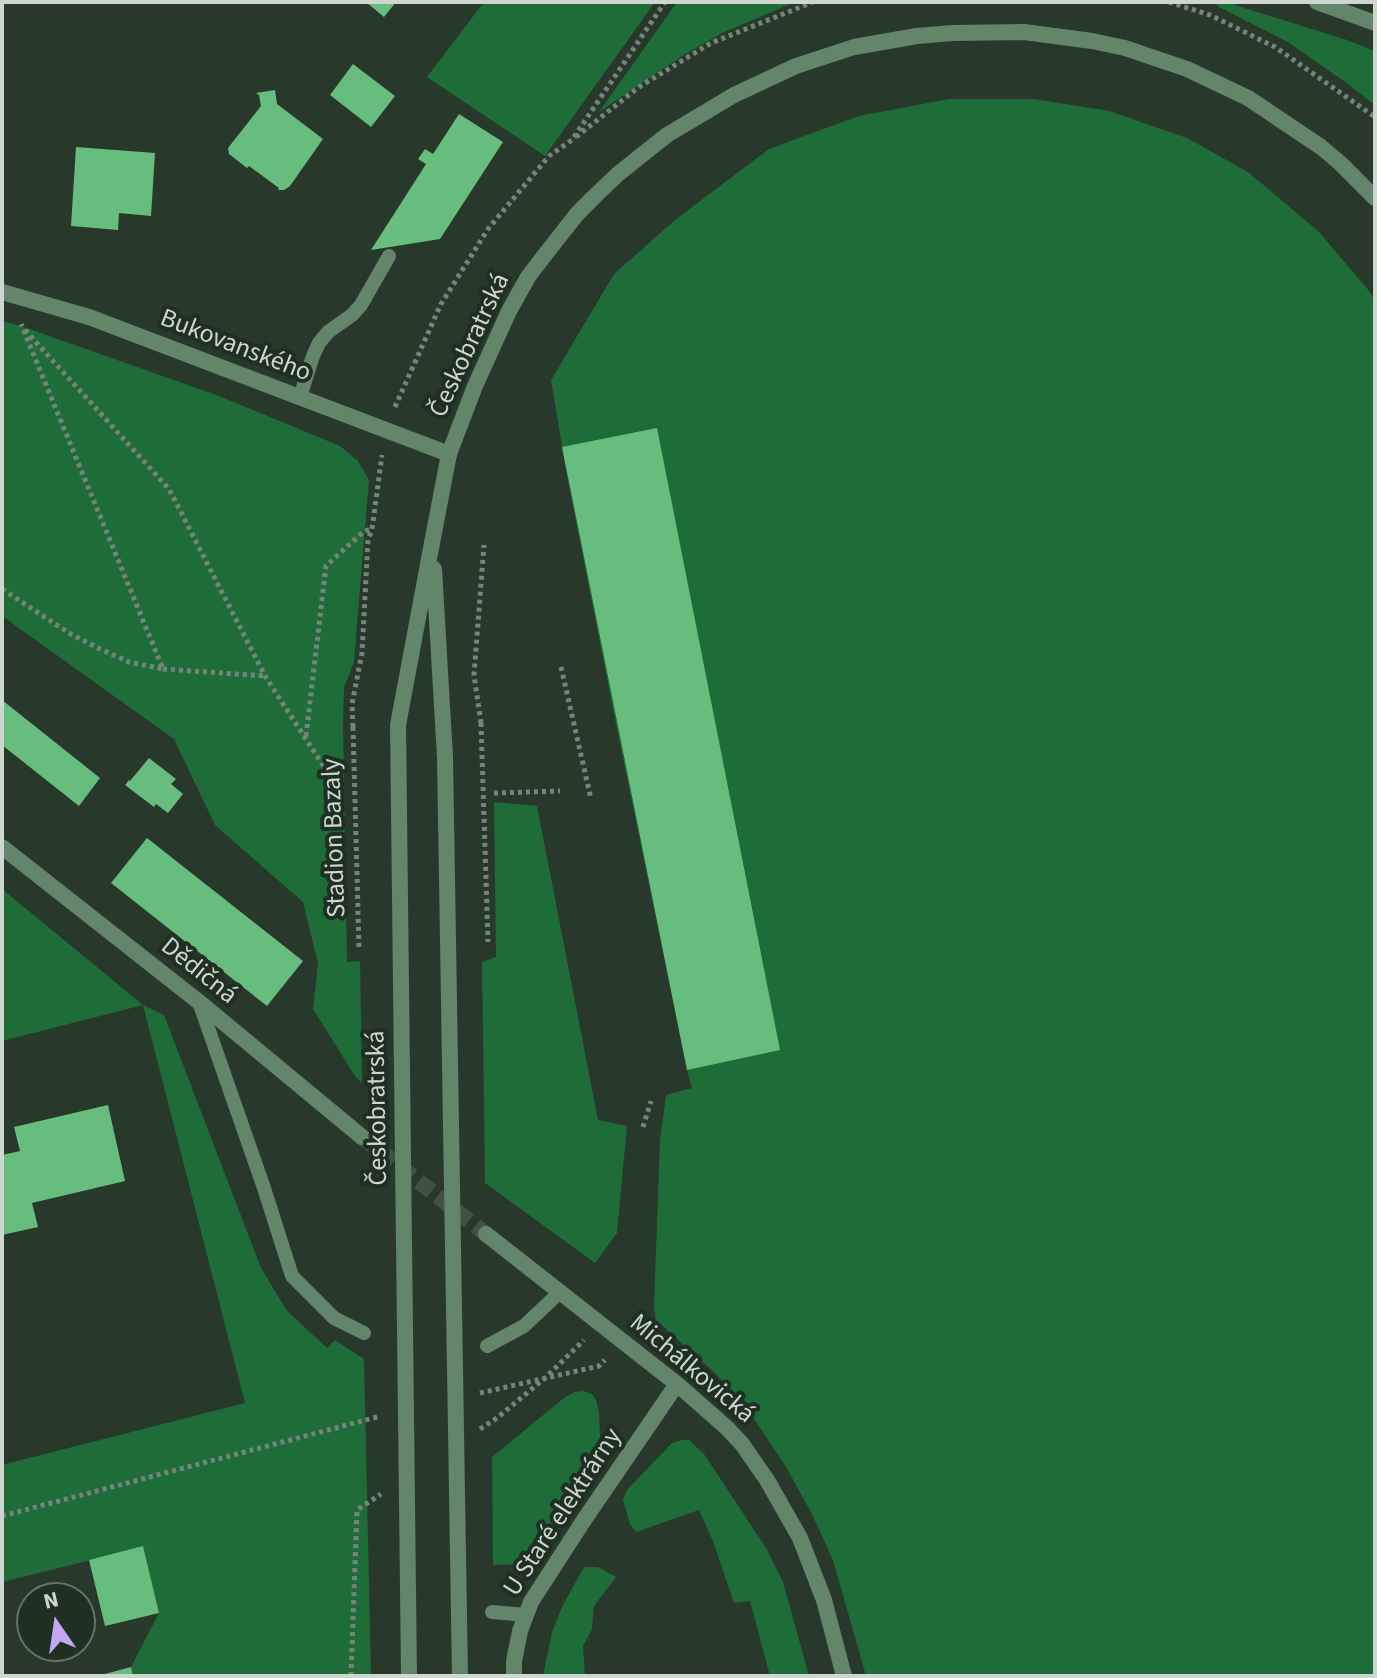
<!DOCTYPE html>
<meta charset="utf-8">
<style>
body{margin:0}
#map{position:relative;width:1377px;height:1678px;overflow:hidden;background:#28392c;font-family:"Source Sans 3",sans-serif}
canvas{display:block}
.frame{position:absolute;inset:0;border:4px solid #cdd7cf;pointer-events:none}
.north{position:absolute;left:16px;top:1582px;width:80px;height:80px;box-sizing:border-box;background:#1f2f22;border:2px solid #657267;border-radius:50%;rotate:347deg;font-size:22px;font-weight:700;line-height:32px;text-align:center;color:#cdd7cf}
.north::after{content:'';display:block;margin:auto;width:28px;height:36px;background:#c3a7f2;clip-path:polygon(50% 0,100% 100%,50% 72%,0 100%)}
</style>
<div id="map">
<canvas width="1377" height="1678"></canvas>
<div class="frame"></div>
<div class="north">N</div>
</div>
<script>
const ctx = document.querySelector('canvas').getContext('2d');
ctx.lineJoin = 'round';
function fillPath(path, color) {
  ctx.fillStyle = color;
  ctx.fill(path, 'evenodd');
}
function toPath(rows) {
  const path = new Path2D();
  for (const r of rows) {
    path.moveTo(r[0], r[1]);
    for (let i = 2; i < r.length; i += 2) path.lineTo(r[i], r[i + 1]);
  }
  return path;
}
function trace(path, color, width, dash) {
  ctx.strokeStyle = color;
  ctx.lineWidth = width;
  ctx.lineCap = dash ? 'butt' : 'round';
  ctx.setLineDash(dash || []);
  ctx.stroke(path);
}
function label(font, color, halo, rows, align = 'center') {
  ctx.font = font + ' "Source Sans 3",sans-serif';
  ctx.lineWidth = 8;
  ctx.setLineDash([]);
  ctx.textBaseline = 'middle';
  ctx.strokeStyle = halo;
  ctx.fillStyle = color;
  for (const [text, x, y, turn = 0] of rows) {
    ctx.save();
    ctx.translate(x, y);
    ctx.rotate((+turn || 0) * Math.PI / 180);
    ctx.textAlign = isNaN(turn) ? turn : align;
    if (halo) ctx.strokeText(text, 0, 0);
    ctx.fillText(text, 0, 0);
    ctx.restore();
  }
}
const green = toPath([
 [484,2,655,2,545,156,427,77],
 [677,2,795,2,722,33,682,56,599,112],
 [1218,2,1225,2,1347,40,1375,51,1375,105,1348,84,1288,42,1217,6],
 [949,99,1034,99,1109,111,1187,138,1248,172,1318,231,1370,292,1375,302,1375,1676,866,1676,833,1560,812,1514,785,1465,746,1407,714,1372,656,1320,654,1307,660,1140,666,1095,692,1088,687,1070,613,709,565,465,551,380,614,274,675,220,769,149,859,116],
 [2,321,21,326,219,396,340,446,358,461,369,480,354,662,344,688,343,724,347,962,360,961,362,1083,355,1076,313,1009,318,963,303,902,215,825,174,739,2,616],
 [494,802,537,806,598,1120,627,1126,617,1233,595,1263,485,1183,482,962,496,957],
 [2,889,143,1005,164,1015,261,1268,287,1311,327,1348,335,1340,364,1359,371,1676,133,1676,131,1667,159,1613,143,1547,2,1582,2,1465,245,1403,143,1005,2,1041],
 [583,1391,592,1394,596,1400,599,1412,601,1465,536,1564,493,1565,492,1457,564,1398,575,1392],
 [682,1440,689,1440,704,1454,766,1548,783,1582,809,1676,770,1676,750,1601,734,1603,713,1541,699,1510,636,1532,630,1524,623,1500,627,1490,672,1443],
 [584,1567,598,1567,616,1577,594,1606,592,1629,583,1646,585,1676,543,1676,552,1632,563,1605]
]);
const building = toPath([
 [366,2,396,2,384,17],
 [353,64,395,96,371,127,330,95],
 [275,90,277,104,323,139,290,186,284,190,278,190,279,188,249,166,247,168,229,154,228,148,261,106,259,95,256,93],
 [459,114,503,142,440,239,371,250,426,164,418,159,425,149,433,154],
 [76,147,155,153,151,216,119,213,118,230,71,226],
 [657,428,780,1050,687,1070,562,447],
 [2,700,100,778,79,806,2,745],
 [149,758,176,779,171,784,183,794,168,813,156,804,154,807,125,785,129,780,130,781],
 [147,838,303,961,267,1006,111,883],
 [108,1105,125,1181,32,1203,38,1227,2,1235,2,1155,20,1151,14,1127],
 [143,1546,159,1613,105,1626,89,1560],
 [131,1667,133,1676,101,1676,101,1675]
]);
const minorTunnel = toPath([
 [362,1137,486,1234]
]);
const path = toPath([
 [1169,2,1210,15,1275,47,1375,117],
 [576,137,639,87,711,43,813,2],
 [25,330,169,489,265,676,337,787,344,787],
 [395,407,441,304,488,229,549,156,572,140,665,2],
 [2,589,69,633,98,648,129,662,163,669,21,324],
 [561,667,591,799],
 [163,669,265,676],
 [481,723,474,675,484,545],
 [353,727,352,704,362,653,368,540,372,529,382,455],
 [306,736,326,566,363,532,371,529],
 [494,793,560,791],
 [643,1127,651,1101],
 [480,1393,599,1366,605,1360],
 [480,1429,497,1418,545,1378,584,1340],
 [2,1516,381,1416],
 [351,1676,357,1510,381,1494]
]);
const service = toPath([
 [300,397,313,356,319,343,328,332,352,315,361,305,389,256],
 [199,1002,264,1188,292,1276,334,1318,364,1333],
 [487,1346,524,1326,560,1292],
 [492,1612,526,1615]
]);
const minor = toPath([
 [1317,2,1375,23],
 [2,292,89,317,449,454],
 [2,847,199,1002,362,1137],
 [486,1234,677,1384,727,1428,742,1444,767,1480,800,1538,824,1600,844,1676],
 [514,1676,514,1661,520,1631,531,1602,584,1520,677,1384]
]);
const tertiary = toPath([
 [432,543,449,454,475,386,509,311,528,277,544,256,577,214,596,195,618,174,667,135,734,95,796,66,854,47,917,36,953,33,1024,32,1092,41,1125,48,1187,69,1248,98,1321,147,1340,163,1375,198]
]);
const pathBridge = toPath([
 [481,723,488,942],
 [353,727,359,948]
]);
const tertiaryBridge = toPath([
 [434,569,445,757,460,1676],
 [409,1676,398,725,432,543]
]);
const streetNames = [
 ["Českobratrská",471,346,-65],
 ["Bukovanského",235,347,21],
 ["Stadion Bazaly",336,838,-92],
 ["Dědičná",198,972,39],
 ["Českobratrská",379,1108,-91],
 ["Michálkovická",691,1370,40],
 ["U Staré elektrárny",564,1513,-57]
];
fillPath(green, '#1e6d39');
fillPath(building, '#67bd7e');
trace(minorTunnel, '#415144', 16, [16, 8]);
trace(path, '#77847a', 5, [4, 4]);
trace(service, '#63856a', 14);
trace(minor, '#63856a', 16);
trace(tertiary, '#63856a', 16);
trace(pathBridge, '#77847a', 5, [4, 4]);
trace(tertiaryBridge, '#63856a', 16);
label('26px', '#cdd7cf', '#1f2f22', streetNames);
</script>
